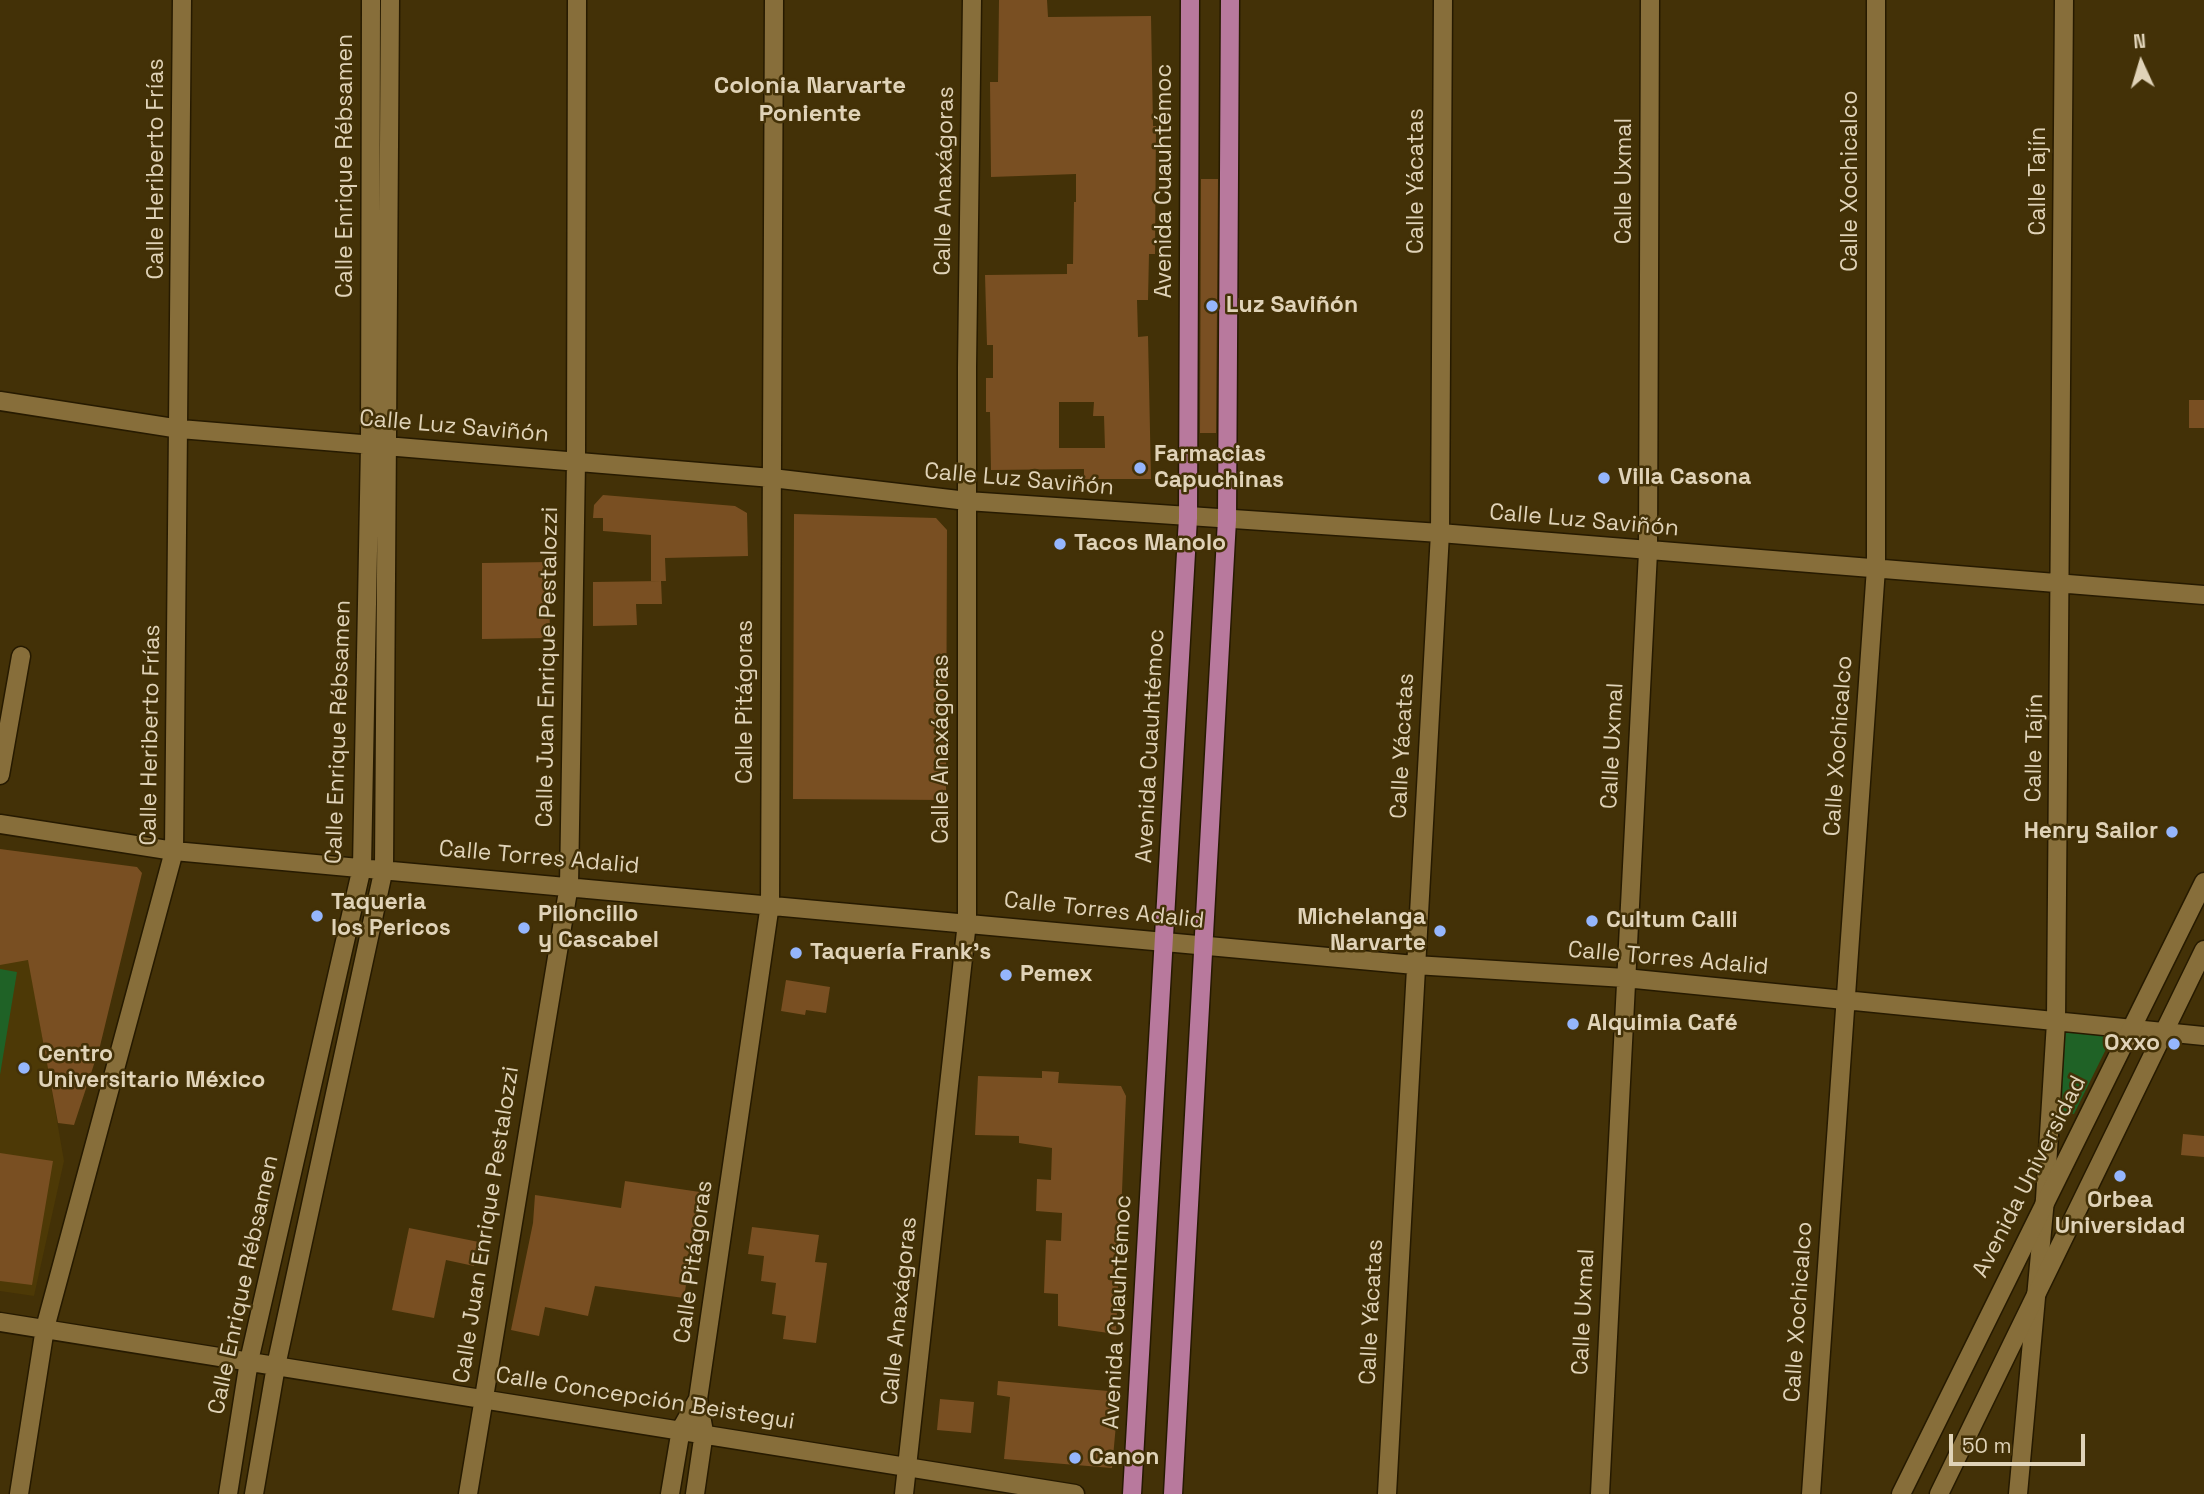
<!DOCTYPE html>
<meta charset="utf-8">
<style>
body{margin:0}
#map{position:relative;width:2204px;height:1494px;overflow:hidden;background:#433107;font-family:"Space Grotesk",sans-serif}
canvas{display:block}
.north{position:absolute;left:2106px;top:28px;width:70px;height:70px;-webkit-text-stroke:5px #433107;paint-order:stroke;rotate:356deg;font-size:19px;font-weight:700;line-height:28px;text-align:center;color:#e0d3b8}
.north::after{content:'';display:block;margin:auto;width:24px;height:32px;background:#e0d3b8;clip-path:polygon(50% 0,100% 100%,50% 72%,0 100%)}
.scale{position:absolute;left:1949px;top:1434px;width:136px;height:32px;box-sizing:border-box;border:4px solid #e0d3b8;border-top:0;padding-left:9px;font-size:21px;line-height:24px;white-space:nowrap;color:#e0d3b8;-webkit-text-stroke:5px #433107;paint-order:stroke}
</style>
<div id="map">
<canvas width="2204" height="1494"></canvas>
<div class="north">N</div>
<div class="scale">50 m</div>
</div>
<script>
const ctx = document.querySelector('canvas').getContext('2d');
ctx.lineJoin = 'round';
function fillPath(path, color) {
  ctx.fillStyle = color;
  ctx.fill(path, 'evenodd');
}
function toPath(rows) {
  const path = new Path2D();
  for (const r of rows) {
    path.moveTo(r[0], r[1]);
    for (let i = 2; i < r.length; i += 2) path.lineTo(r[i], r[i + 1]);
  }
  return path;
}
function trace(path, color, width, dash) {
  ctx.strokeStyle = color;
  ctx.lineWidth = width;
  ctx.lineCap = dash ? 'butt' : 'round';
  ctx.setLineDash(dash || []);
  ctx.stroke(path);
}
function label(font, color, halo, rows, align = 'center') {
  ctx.font = font + ' "Space Grotesk",sans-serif';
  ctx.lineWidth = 5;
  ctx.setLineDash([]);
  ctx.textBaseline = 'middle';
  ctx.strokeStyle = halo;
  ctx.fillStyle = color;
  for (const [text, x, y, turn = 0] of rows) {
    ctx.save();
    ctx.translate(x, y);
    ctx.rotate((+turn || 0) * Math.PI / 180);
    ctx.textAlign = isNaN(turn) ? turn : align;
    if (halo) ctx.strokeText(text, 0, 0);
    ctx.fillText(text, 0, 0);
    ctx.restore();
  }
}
const built = toPath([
 [0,849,29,960,64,1161,34,1296,0,1291]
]);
const green = toPath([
 [0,969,17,972,0,1075],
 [2060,1029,2112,1037,2074,1114,2063,1113]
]);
const building = toPath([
 [999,0,1047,0,1048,17,1151,16,1153,126,1156,126,1155,254,1149,254,1148,300,1137,300,1138,337,1148,336,1151,479,1084,479,1084,469,991,470,990,412,986,412,986,378,993,378,993,345,987,345,985,275,1067,274,1067,264,1073,264,1074,202,1076,202,1076,174,991,177,990,82,998,82],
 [1059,402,1094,402,1093,416,1104,416,1105,448,1059,448],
 [1201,179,1218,179,1216,433,1200,433],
 [2189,400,2204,400,2204,428,2189,428],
 [603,495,735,506,747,513,748,556,665,558,666,581,651,581,651,535,603,531,603,518,593,518,594,505],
 [794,514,936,518,947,530,946,800,793,799],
 [549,562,550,638,482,639,482,563],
 [661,581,662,604,636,604,637,625,593,626,593,582],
 [0,849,137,867,142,873,100,1046,74,1125,58,1123,28,960,0,965],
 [786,980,830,987,826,1013,806,1010,805,1015,781,1011],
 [1042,1071,1059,1072,1058,1083,1121,1086,1126,1096,1116,1334,1058,1326,1058,1294,1044,1293,1046,1240,1061,1241,1062,1213,1036,1211,1037,1179,1051,1180,1052,1148,1019,1143,1019,1136,975,1135,978,1076,1042,1078],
 [2183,1134,2204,1136,2204,1157,2181,1155],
 [0,1153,53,1161,32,1285,0,1281],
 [625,1181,700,1192,684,1298,595,1286,588,1316,545,1307,539,1336,511,1330,533,1223,535,1195,621,1208],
 [752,1227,819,1235,815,1262,827,1263,816,1343,783,1339,786,1316,772,1314,776,1283,761,1281,764,1256,748,1254],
 [409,1228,479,1242,474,1266,446,1260,434,1318,392,1310],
 [998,1381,1119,1392,1112,1468,1004,1459,1010,1397,997,1395],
 [940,1399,974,1402,971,1433,937,1430]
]);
const street = toPath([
 [0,401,180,429,772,478,967,501,1440,533,2204,595],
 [0,775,21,656],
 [0,824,174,851,1415,965,1625,978,2204,1036],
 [0,1322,1075,1494],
 [19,1494,45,1328,174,851,182,0],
 [228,1494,249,1361,362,867,370,445,371,0],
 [254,1494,276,1366,384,868,390,0],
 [468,1494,569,885,576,462,577,0],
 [670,1494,681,1429,698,1399],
 [695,1494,704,1432,698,1399,770,904,774,0],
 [904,1494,967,922,967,367,972,0],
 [1387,1494,1440,533,1443,0],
 [1600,1494,1648,552,1650,0],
 [1811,1494,1876,568,1876,0],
 [2018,1494,2045,1199,2056,1022,2064,0]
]);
const secondary = toPath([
 [1901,1494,2204,882],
 [1939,1494,2204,950]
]);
const primary = toPath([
 [1132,1494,1188,518,1190,0],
 [1173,1494,1227,520,1230,0]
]);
const markers = [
 [1212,306,7,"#95b6fd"],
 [1140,468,7,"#95b6fd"],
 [1604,478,7,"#95b6fd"],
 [1060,544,7,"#95b6fd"],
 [2172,832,7,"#95b6fd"],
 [317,916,7,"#95b6fd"],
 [1592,921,7,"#95b6fd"],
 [524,928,7,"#95b6fd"],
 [1440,931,7,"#95b6fd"],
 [796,953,7,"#95b6fd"],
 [1006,975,7,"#95b6fd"],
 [1573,1024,7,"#95b6fd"],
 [2174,1044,7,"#95b6fd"],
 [24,1068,7,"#95b6fd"],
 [2120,1176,7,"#95b6fd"],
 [1075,1458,7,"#95b6fd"]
];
const streetNames = [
 ["Calle Enrique Rébsamen",346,166,-90],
 ["Calle Heriberto Frías",157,169,-90],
 ["Calle Anaxágoras",945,181,-89],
 ["Avenida Cuauhtémoc",1165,181,-90],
 ["Calle Yácatas",1417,181,-90],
 ["Calle Uxmal",1625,181,-90],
 ["Calle Xochicalco",1851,181,-90],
 ["Calle Tajín",2039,181,-90],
 ["Calle Luz Saviñón",454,427,5],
 ["Calle Luz Saviñón",1019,480,5],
 ["Calle Luz Saviñón",1584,521,5],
 ["Calle Juan Enrique Pestalozzi",548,667,-89],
 ["Calle Pitágoras",746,702,-90],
 ["Calle Enrique Rébsamen",339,732,-88],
 ["Calle Heriberto Frías",151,735,-89],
 ["Avenida Cuauhtémoc",1151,746,-87],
 ["Calle Yácatas",1403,746,-87],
 ["Calle Uxmal",1613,746,-87],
 ["Calle Xochicalco",1839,746,-86],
 ["Calle Tajín",2035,748,-89],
 ["Calle Anaxágoras",942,749,-90],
 ["Calle Torres Adalid",539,858,5],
 ["Calle Torres Adalid",1104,911,6],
 ["Calle Torres Adalid",1668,959,5],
 ["Avenida Universidad",2030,1177,-63],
 ["Calle Juan Enrique Pestalozzi",487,1225,-81],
 ["Calle Pitágoras",694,1262,-82],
 ["Calle Enrique Rébsamen",244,1285,-78],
 ["Calle Anaxágoras",900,1311,-84],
 ["Avenida Cuauhtémoc",1118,1312,-87],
 ["Calle Yácatas",1372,1312,-87],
 ["Calle Uxmal",1584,1312,-87],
 ["Calle Xochicalco",1799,1312,-86],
 ["Calle Concepción Beistegui",645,1399,9]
];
const poiNames = [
 ["Luz Saviñón",1226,306],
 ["Farmacias",1154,455],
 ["Capuchinas",1154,481],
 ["Villa Casona",1618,478],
 ["Tacos Manolo",1074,544],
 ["Henry Sailor",2158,832,"right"],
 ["Taqueria",331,903],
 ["los Pericos",331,929],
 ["Piloncillo",538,915],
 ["y Cascabel",538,941],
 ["Michelanga",1426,918,"right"],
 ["Narvarte",1426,944,"right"],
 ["Cultum Calli",1606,921],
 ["Taquería Frank's",810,953],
 ["Pemex",1020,975],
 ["Alquimia Café",1587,1024],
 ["Oxxo",2160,1044,"right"],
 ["Centro",38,1055],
 ["Universitario México",38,1081],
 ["Orbea",2120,1201,"center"],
 ["Universidad",2120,1227,"center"],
 ["Canon",1089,1458]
];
const neighbourhoodNames = [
 ["Colonia Narvarte",810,86],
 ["Poniente",810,114]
];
fillPath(built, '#4d3906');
fillPath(green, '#1f6226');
fillPath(building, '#794f22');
trace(street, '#261a00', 21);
trace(secondary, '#261a00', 21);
trace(primary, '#261a00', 21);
trace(street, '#876e3a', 18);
trace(secondary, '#876e3a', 18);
trace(primary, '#b8799d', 18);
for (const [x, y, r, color] of markers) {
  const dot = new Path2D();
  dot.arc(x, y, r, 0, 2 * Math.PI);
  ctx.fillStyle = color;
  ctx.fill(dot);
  trace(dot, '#433107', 2.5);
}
label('23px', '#e0d3b8', '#433107', streetNames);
label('bold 23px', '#e0d3b8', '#433107', poiNames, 'left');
label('bold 24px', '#e0d3b8', '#433107', neighbourhoodNames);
</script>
